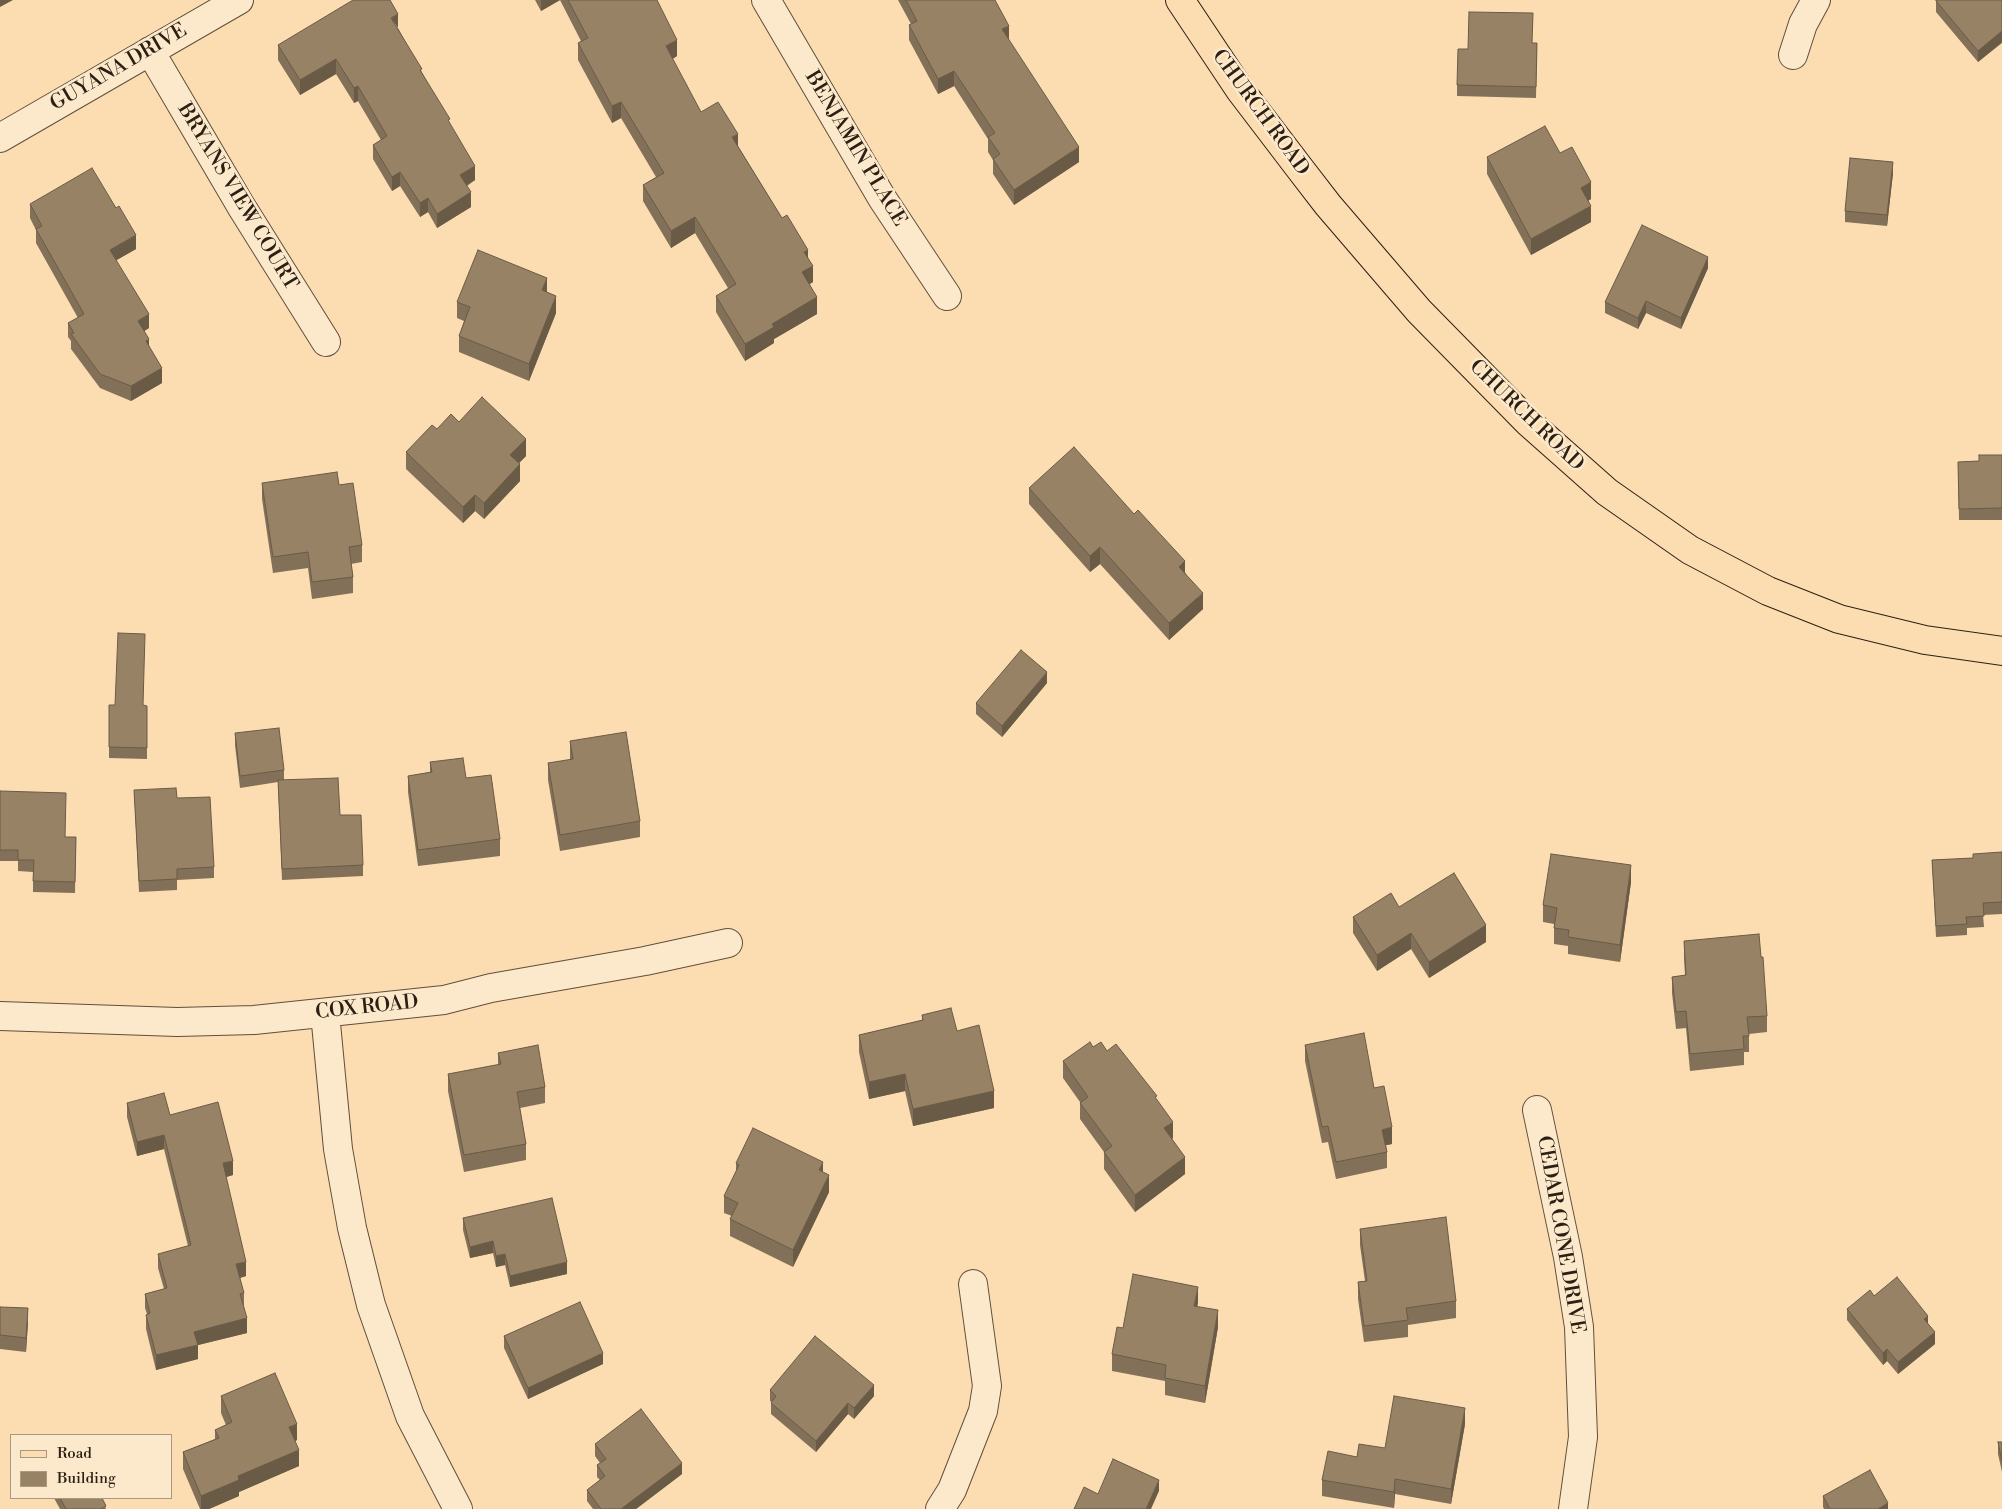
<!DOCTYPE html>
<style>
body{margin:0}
#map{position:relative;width:2002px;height:1509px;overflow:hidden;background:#fbddb1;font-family:"Libre Bodoni",serif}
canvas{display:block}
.legend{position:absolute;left:10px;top:1434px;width:162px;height:65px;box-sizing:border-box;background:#fce9cc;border:1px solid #a99982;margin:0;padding:6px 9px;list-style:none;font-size:15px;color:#2c2014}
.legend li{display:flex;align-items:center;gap:10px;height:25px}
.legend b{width:25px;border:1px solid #a99982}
</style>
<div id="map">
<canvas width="2002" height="1509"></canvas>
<ul class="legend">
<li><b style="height:6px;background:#fbddb1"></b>Road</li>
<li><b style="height:14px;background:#988266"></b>Building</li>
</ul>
</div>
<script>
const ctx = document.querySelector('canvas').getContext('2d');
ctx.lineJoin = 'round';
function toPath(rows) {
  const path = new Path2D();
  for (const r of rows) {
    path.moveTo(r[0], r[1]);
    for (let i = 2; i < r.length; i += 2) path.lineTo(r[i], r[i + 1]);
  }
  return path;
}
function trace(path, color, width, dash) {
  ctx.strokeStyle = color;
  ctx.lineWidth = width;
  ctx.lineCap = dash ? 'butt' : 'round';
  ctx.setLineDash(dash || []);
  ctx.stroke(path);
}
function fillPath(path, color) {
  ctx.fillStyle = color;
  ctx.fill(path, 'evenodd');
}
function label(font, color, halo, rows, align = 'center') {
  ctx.font = font + ' "Libre Bodoni",serif';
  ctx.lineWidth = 5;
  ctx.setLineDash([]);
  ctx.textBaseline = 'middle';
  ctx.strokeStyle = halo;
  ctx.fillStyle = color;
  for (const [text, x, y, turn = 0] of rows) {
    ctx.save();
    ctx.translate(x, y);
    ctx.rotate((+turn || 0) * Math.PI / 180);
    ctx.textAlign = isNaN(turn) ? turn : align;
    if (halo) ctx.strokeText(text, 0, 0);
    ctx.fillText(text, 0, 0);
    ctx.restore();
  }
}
const minor = toPath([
 [766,0,882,198,947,296],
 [150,51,241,206,326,342],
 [1793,55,1803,24,1816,0],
 [0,138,239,0],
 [325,1013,338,1149,352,1228,371,1305,410,1416,458,1509],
 [0,1016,177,1022,254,1020,444,1000,491,988,645,961,728,943],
 [1537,1110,1568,1257,1579,1327,1583,1437,1573,1509],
 [940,1509,952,1490,983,1411,987,1386,973,1284]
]);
const major = toPath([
 [1180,0,1240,90,1301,170,1328,205,1419,311,1528,422,1607,492,1690,550,1768,591,1839,619,1925,640,2002,651]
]);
const wall = toPath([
 [535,0,657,0,677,56,672,59,701,112,738,146,782,218,808,257,813,282,810,284,817,314,774,339,774,343,745,361,716,312,716,296,728,288,695,233,671,248,643,201,643,185,656,177,621,118,612,123,578,60,578,43,581,41,560,0,541,11],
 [898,0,995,0,1009,41,1079,162,1014,205,993,174,993,160,988,152,988,139,954,86,938,94,909,40,909,25,911,24],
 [2002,0,2002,43,1978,62,1936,12,1936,1],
 [398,28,450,124,475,180,467,186,471,207,437,228,428,212,420,217,400,186,392,191,373,159,373,145,381,140,358,101,354,103,336,74,300,95,278,60,278,45],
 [1532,43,1537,43,1536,98,1457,96,1457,85,1468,49],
 [1560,153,1591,199,1588,201,1591,222,1531,255,1487,174,1487,157],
 [1893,173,1887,226,1845,222,1845,211],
 [30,204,136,249,116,260,149,328,144,331,162,383,131,401,100,388,71,349,71,341,68,337,68,323,78,318,36,243,36,230,30,218],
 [1708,268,1681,329,1646,313,1638,329,1605,313,1605,302],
 [547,292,556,313,529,381,459,352,459,336,464,321,457,318,457,302],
 [459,422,526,456,519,463,520,481,484,519,475,511,463,523,406,469,406,452,437,429],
 [2002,455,2002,520,1959,520,1958,462,1979,461],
 [262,483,339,485,362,545,362,562,351,564,353,577,353,593,312,599,308,568,273,573,262,499],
 [1029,488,1185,572,1203,609,1169,640,1100,564,1090,572,1029,504],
 [1047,683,1002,737,976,714,976,703],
 [109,705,147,706,147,759,109,758],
 [235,733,284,770,284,780,340,815,363,865,363,876,282,880,278,782,240,788,235,745],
 [570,741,640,821,640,837,560,851,548,780,548,763,570,760],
 [430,762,466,778,500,839,500,856,418,866,408,792,408,776,430,772],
 [134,790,177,798,214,867,214,878,177,880,177,890,139,892],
 [0,791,66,837,76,837,75,893,33,892,33,872,18,871,18,861,0,861],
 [2002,852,2002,914,1983,915,1984,927,1967,928,1967,935,1936,937,1932,860,1973,858],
 [1631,882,1620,962,1568,954,1568,946,1554,944,1554,924,1543,922,1543,905],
 [1399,907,1486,942,1429,978,1411,949,1377,971,1353,933,1353,917],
 [1684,941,1761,957,1767,1016,1767,1032,1749,1034,1749,1052,1744,1052,1744,1065,1690,1071,1686,1028,1676,1029,1672,993,1672,977,1685,975,1684,958],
 [922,1015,957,1031,994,1108,913,1126,905,1091,869,1099,859,1052,859,1035,922,1020],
 [1305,1045,1374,1088,1392,1144,1386,1145,1387,1152,1387,1168,1336,1179,1328,1142,1322,1143,1305,1061],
 [1093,1047,1107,1051,1157,1100,1173,1138,1172,1139,1185,1174,1135,1212,1104,1169,1104,1152,1080,1119,1080,1102,1063,1078,1063,1061],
 [498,1053,545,1087,545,1103,520,1108,526,1144,526,1160,464,1172,448,1091,448,1074,498,1065],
 [127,1103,170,1115,233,1175,226,1177,246,1276,240,1278,244,1293,244,1307,247,1333,198,1345,198,1359,156,1370,146,1329,146,1315,147,1314,145,1308,145,1294,164,1289,158,1268,158,1254,188,1246,164,1149,137,1156,127,1117],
 [736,1163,823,1172,829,1192,793,1267,730,1236,730,1219,732,1216,724,1213,724,1196,736,1172],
 [463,1218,567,1274,510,1287,505,1265,496,1267,493,1253,470,1258,463,1230],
 [1360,1229,1456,1301,1456,1318,1408,1325,1408,1337,1364,1342,1358,1299,1358,1282,1365,1281,1360,1245],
 [1874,1296,1928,1324,1935,1344,1898,1374,1887,1361,1883,1365,1847,1320,1847,1309],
 [1198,1303,1197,1306,1218,1327,1205,1403,1165,1395,1165,1381,1112,1371,1112,1354,1123,1328],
 [0,1307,28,1322,26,1352,0,1349],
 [504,1336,603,1364,528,1399,504,1348],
 [770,1390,874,1396,854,1419,848,1414,816,1452,771,1414,771,1403,772,1402,770,1401],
 [221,1396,297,1440,295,1441,299,1466,239,1492,239,1496,209,1509,200,1509,183,1469,183,1452,215,1439,215,1430,226,1425,221,1413],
 [1465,1424,1451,1504,1395,1494,1394,1508,1322,1496,1322,1480,1357,1457],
 [1998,1442,2002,1442,2002,1472,1998,1454],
 [595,1444,682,1474,636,1509,593,1509,587,1501,587,1490,600,1480,597,1477,597,1465,600,1463,595,1456],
 [1823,1496,1888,1509,1824,1509,1823,1507],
 [54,1498,102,1498,106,1509,60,1509]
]);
const shadedWall = toPath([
 [0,0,13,0,0,7],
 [541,0,560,0,541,11],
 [398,14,398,28,391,18],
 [1009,26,1009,41,1002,29],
 [2002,31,2002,42,1978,62,1978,51],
 [677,40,677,56,666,63,666,46],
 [336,59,336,74,300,95,300,80],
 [954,71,954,86,938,94,938,79],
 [358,86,358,101,354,103,354,88],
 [621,102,621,118,612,123,612,106],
 [738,134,738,151,732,137],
 [1079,147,1079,162,1014,205,1014,190],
 [1893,162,1893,173,1887,226,1887,215],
 [475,166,475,180,460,189,460,175],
 [400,172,400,186,392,191,392,177],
 [1591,182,1591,199,1581,205,1581,188],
 [471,192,471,207,437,228,437,214],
 [428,198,428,212,420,217,420,203],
 [1591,206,1591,222,1531,255,1531,239],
 [695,217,695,233,671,248,671,231],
 [136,235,136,249,110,264,110,250],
 [808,250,808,266,804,252],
 [1708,257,1708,268,1681,329,1681,318],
 [813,266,813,282,802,288,802,272],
 [547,278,547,295,542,290],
 [556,296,556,313,529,381,529,364],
 [817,297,817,314,774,339,774,343,745,361,745,344,772,324],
 [1646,301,1646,313,1638,329,1638,318],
 [149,314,149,328,138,335,138,321],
 [149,339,149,353,146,341],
 [162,368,162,383,131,401,131,386],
 [526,439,526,456,510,472,510,455],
 [520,464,520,481,484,519,484,503],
 [475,495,475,511,463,523,463,507],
 [1100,547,1100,564,1090,572,1090,556],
 [1185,561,1185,578,1179,567],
 [1203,593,1203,609,1169,640,1169,623],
 [1047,672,1047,683,1002,737,1002,726],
 [1631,865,1631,882,1620,962,1620,945],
 [1486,925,1486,942,1429,978,1429,962],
 [1411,933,1411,949,1377,971,1377,955],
 [905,1074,905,1091,869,1099,869,1082],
 [994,1091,994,1108,913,1126,913,1109],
 [1173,1122,1173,1138,1164,1145,1164,1128],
 [1392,1127,1392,1144,1382,1146,1382,1130],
 [164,1135,164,1149,137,1156,137,1142],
 [1185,1157,1185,1174,1135,1212,1135,1195],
 [233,1161,233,1175,223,1178,223,1163],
 [823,1162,823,1178,819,1170],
 [829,1175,829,1192,793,1267,793,1250],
 [493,1241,493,1253,470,1258,470,1247],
 [505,1254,505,1265,496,1267,496,1256],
 [246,1262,246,1276,236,1279,236,1264],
 [567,1262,567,1274,510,1287,510,1276],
 [1198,1287,1198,1303,1194,1322,1194,1306],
 [28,1308,28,1322,26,1352,26,1338],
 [1218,1310,1218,1327,1205,1403,1205,1386],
 [1928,1316,1928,1327,1924,1319],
 [247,1318,247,1333,198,1345,198,1359,156,1370,156,1355,194,1332],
 [1935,1332,1935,1344,1898,1374,1898,1362],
 [1887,1349,1887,1361,1883,1365,1883,1353],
 [603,1353,603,1364,528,1399,528,1388],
 [874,1385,874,1396,854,1419,854,1408],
 [848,1403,848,1414,816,1452,816,1441],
 [1465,1408,1465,1424,1451,1504,1451,1489],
 [297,1424,297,1440,289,1444,289,1427],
 [299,1450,299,1466,239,1492,239,1496,209,1509,201,1509,201,1496,238,1476],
 [682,1463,682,1474,636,1509,621,1509],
 [1395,1479,1395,1494,1394,1508,1394,1492],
 [1159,1480,1159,1491,1151,1509,1146,1509],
 [1888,1503,1888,1509,1878,1509]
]);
const building = toPath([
 [353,0,390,0,398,14,391,18,422,69,420,70,450,119,448,120,475,166,460,175,471,192,437,214,428,198,420,203,400,172,392,177,373,145,387,136,358,86,354,88,336,59,300,80,278,45,353,0],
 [568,0,657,0,677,40,666,46,701,112,718,102,738,134,732,137,782,218,787,215,808,250,804,252,813,266,802,272,817,297,772,324,774,327,745,344,716,296,736,284,695,217,671,231,643,185,664,173,621,102,612,106,578,43,588,38,568,0],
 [906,0,995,0,1009,26,1002,29,1079,147,1014,190,993,159,1000,154,988,137,995,133,954,71,938,79,909,25,917,21,906,0],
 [1936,0,2002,0,2002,31,1978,51,1936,1,1936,0],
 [1469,12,1533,13,1532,43,1537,43,1536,87,1457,85,1458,49,1468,49,1469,12],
 [1545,126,1560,153,1572,147,1591,182,1581,188,1591,206,1531,239,1487,157,1545,126],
 [1850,158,1893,162,1887,215,1845,211,1850,158],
 [92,168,116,208,119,206,136,235,110,250,149,314,138,321,149,339,146,341,162,368,131,386,100,374,71,334,74,333,68,323,84,314,36,229,42,226,30,204,92,168],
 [1642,225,1708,257,1681,318,1646,301,1638,318,1605,302,1642,225],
 [478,250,547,278,542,290,556,296,529,364,459,336,470,307,457,302,478,250],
 [482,397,526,439,510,455,520,464,484,503,475,495,463,507,406,452,432,425,437,429,451,414,459,422,482,397],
 [1074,447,1134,514,1138,510,1185,561,1179,567,1203,593,1169,623,1100,547,1090,556,1029,488,1074,447],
 [1979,455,2002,455,2002,508,1959,509,1958,462,1979,461,1979,455],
 [337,472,339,485,353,483,362,545,349,547,353,577,312,582,308,552,273,557,262,483,337,472],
 [118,633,145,634,143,705,147,706,147,748,109,747,109,705,115,705,118,633],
 [1021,650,1047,672,1002,726,976,703,1021,650],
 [279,728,284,770,240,776,235,733,279,728],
 [626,732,640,821,560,835,548,763,573,759,570,741,626,732],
 [463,758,466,778,491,775,500,839,418,850,408,776,432,772,430,762,463,758],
 [338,778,340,815,361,815,363,865,282,869,278,780,338,778],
 [176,788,177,798,210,797,214,867,177,869,177,879,139,881,134,790,176,788],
 [0,791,66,793,65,837,76,837,75,882,33,881,34,860,18,860,18,850,0,850,0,791],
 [2002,852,2002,902,1983,903,1984,916,1966,917,1967,924,1936,926,1932,860,1973,858,1973,854,2002,852],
 [1551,854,1631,865,1620,945,1568,937,1569,930,1554,928,1557,908,1543,905,1551,854],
 [1454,873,1486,925,1429,962,1411,933,1377,955,1353,917,1391,893,1399,907,1454,873],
 [1759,934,1761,957,1763,957,1767,1016,1747,1017,1749,1036,1743,1036,1744,1049,1690,1054,1686,1011,1676,1012,1672,977,1686,975,1684,941,1759,934],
 [951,1008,957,1031,979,1025,994,1091,913,1109,905,1074,869,1082,859,1035,923,1020,922,1015,951,1008],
 [1364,1033,1374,1088,1384,1086,1392,1127,1382,1130,1387,1152,1336,1162,1328,1126,1322,1127,1305,1045,1364,1033],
 [1090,1042,1093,1047,1101,1042,1107,1051,1116,1044,1157,1096,1155,1097,1173,1122,1164,1128,1185,1157,1135,1195,1104,1152,1112,1146,1080,1103,1088,1097,1063,1061,1090,1042],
 [538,1045,545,1087,517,1092,526,1144,464,1155,448,1074,501,1064,498,1053,538,1045],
 [164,1093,170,1115,218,1102,233,1161,223,1163,246,1262,236,1264,244,1293,240,1294,247,1318,194,1332,198,1345,156,1355,146,1315,150,1313,145,1294,167,1288,158,1254,191,1245,164,1135,137,1142,127,1103,164,1093],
 [753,1128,823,1162,819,1170,829,1175,793,1250,730,1219,738,1203,724,1196,739,1165,736,1163,753,1128],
 [552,1198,567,1262,510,1276,505,1254,496,1256,493,1241,470,1247,463,1218,552,1198],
 [1446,1217,1456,1301,1406,1308,1408,1320,1364,1326,1358,1282,1367,1281,1360,1229,1446,1217],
 [1133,1274,1198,1287,1194,1306,1218,1310,1205,1386,1165,1378,1166,1365,1112,1354,1117,1327,1123,1328,1133,1274],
 [1897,1277,1928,1316,1924,1319,1935,1332,1898,1362,1887,1349,1883,1353,1847,1309,1870,1290,1874,1296,1897,1277],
 [580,1302,603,1353,528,1388,504,1336,580,1302],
 [0,1307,28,1308,26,1338,0,1335,0,1307],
 [815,1336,874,1385,854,1408,848,1403,816,1441,771,1403,776,1396,770,1390,815,1336],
 [275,1373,297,1424,289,1427,299,1450,238,1476,239,1480,201,1496,183,1452,219,1438,215,1430,232,1422,221,1396,275,1373],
 [1394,1396,1465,1408,1451,1489,1395,1479,1394,1492,1322,1480,1328,1451,1357,1457,1359,1444,1385,1448,1394,1396],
 [641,1409,682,1463,621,1509,601,1509,587,1490,605,1476,597,1465,606,1459,595,1444,641,1409],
 [1998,1442,2002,1442,2002,1461,1998,1442],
 [1113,1459,1159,1480,1146,1509,1074,1509,1084,1487,1098,1494,1113,1459],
 [1870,1470,1888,1503,1878,1509,1830,1509,1823,1496,1870,1470],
 [60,1498,102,1498,106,1506,101,1509,66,1509,60,1498]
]);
const streetNames = [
 ["GUYANA DRIVE",119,68,-30],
 ["CHURCH ROAD",1260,113,54],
 ["BENJAMIN PLACE",855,149,59],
 ["BRYANS VIEW COURT",237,197,59],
 ["CHURCH ROAD",1526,416,44],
 ["COX ROAD",367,1008,-6],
 ["CEDAR CONE DRIVE",1560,1235,80]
];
trace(minor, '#604f3b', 30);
trace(major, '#2c2014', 30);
trace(minor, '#fce9cc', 28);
trace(major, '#fbddb1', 28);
fillPath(wall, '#837058');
fillPath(shadedWall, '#6a5b47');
fillPath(building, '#988266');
trace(building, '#6a5b47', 1);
label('20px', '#2c2014', '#fce9cc', streetNames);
</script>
